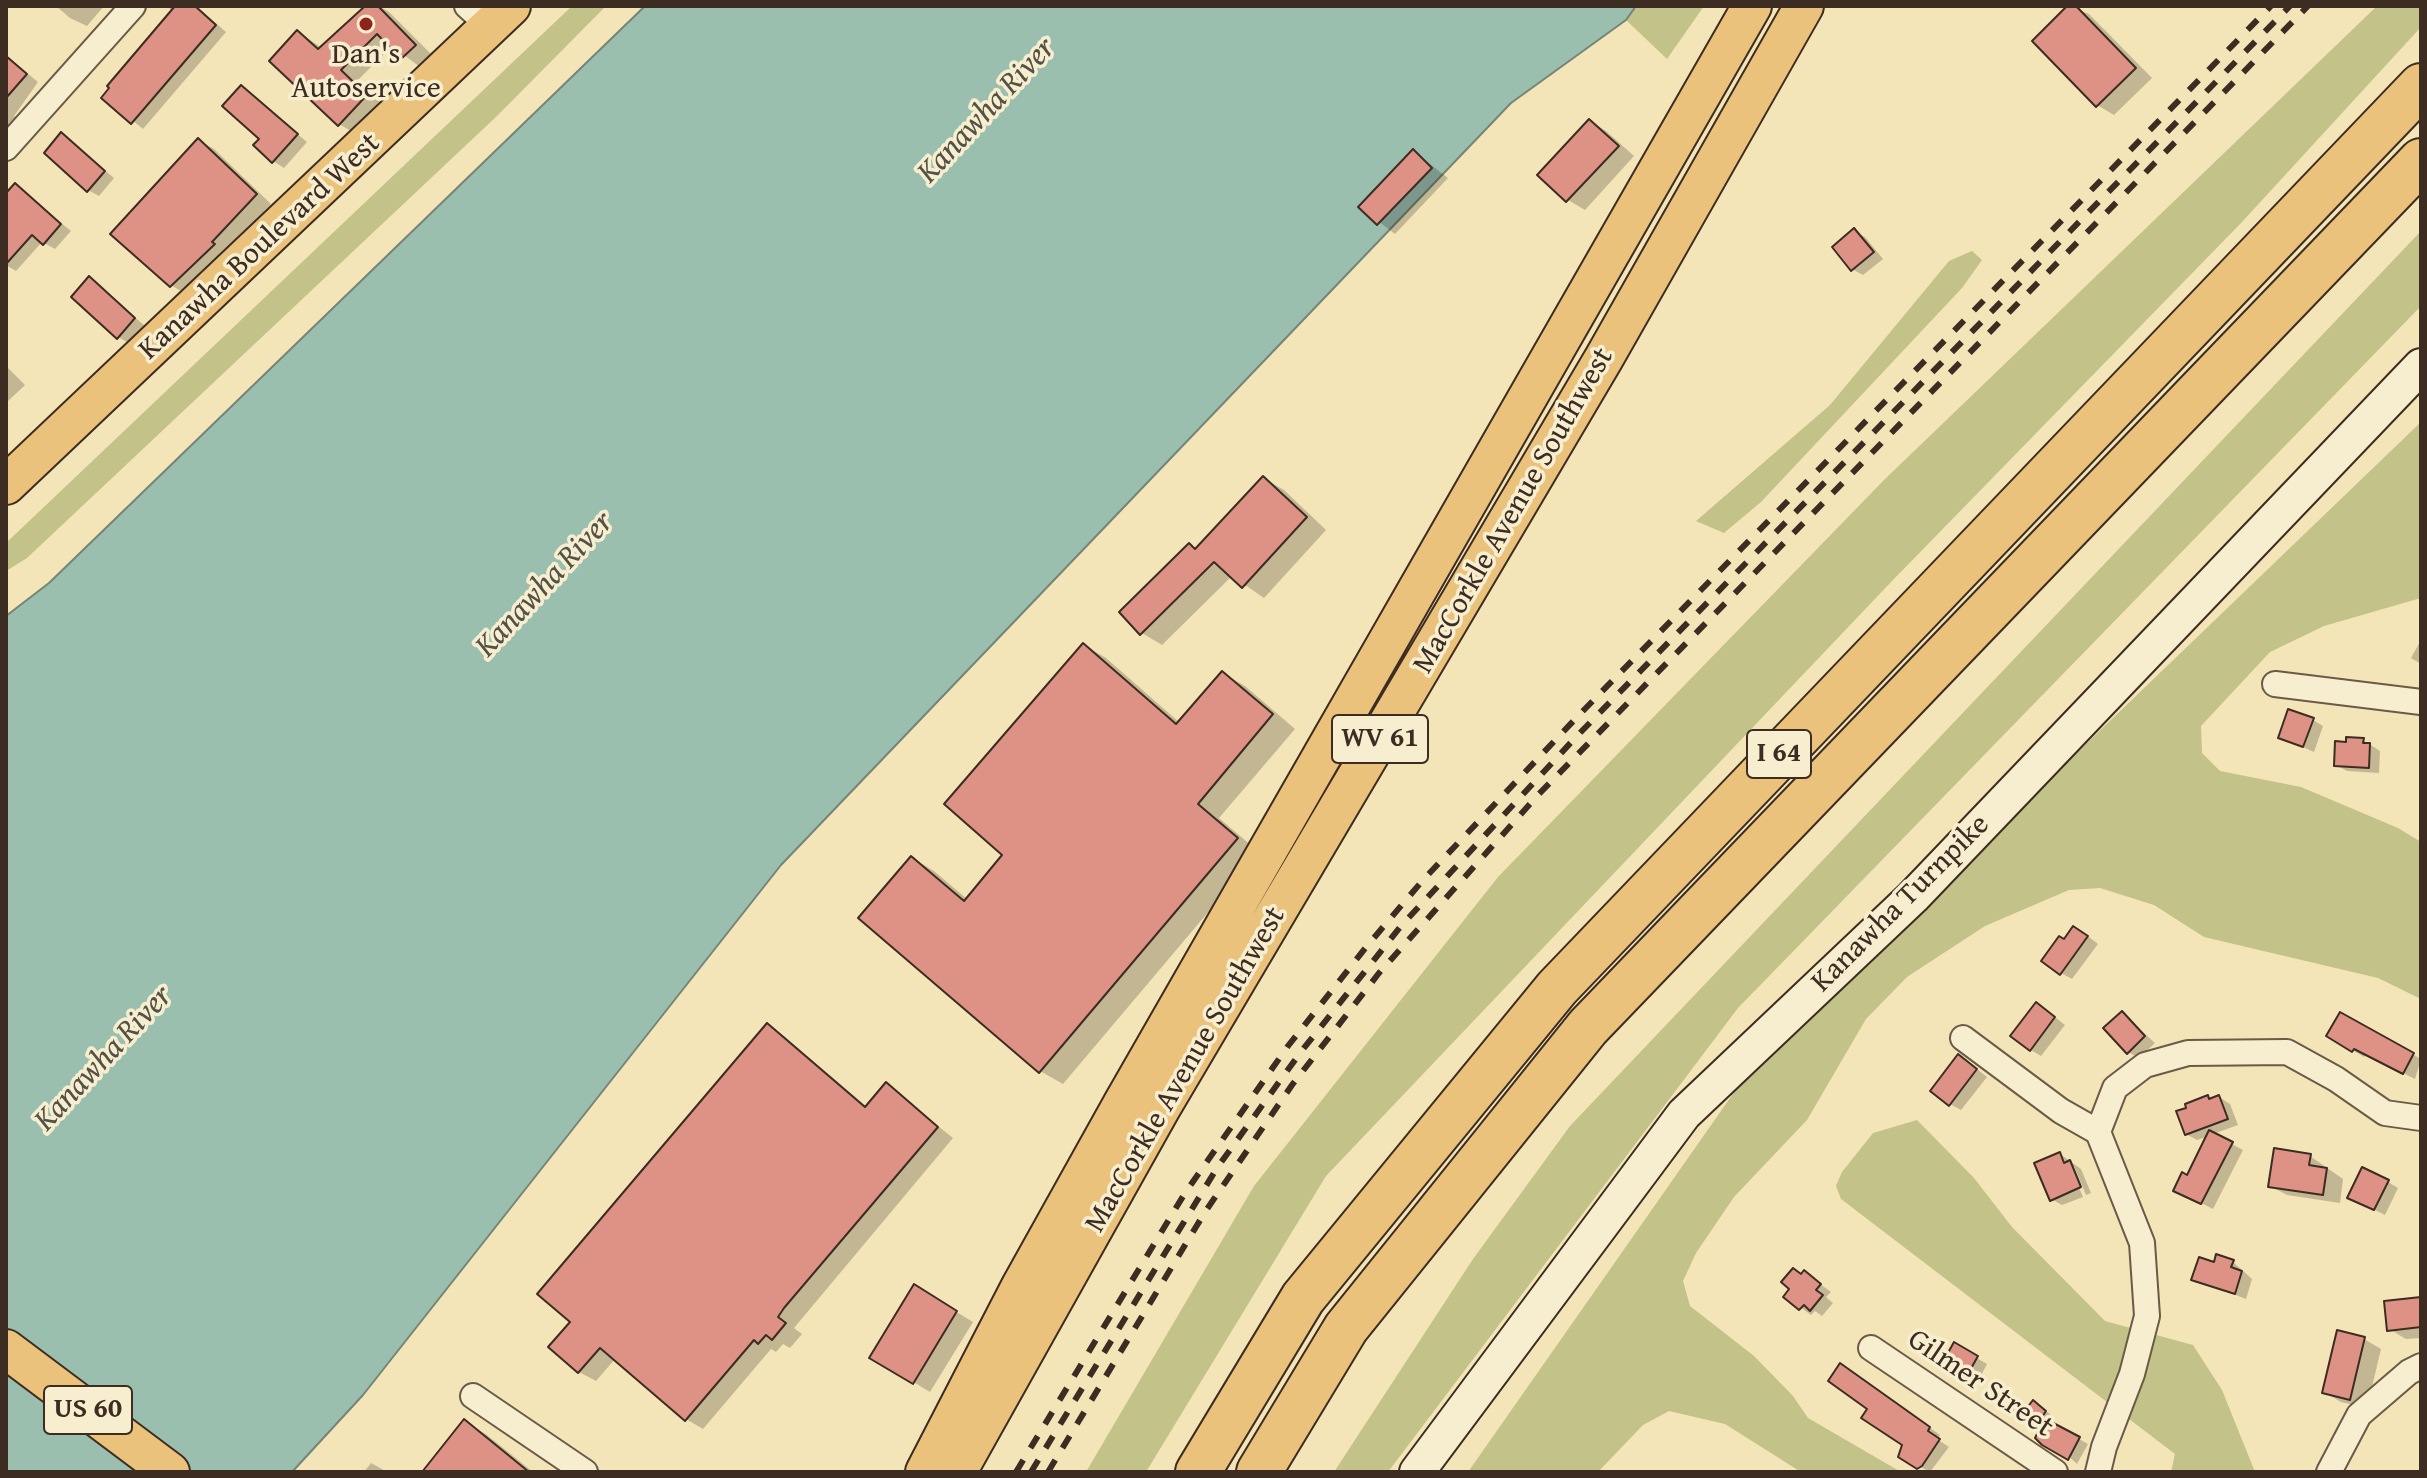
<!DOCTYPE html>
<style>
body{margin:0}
#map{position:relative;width:2427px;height:1478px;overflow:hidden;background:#f3e5b7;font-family:"Gentium Book Plus",serif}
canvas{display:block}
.frame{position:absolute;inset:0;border:8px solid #3d2c22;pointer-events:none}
</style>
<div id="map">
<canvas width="2427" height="1478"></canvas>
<div class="frame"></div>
</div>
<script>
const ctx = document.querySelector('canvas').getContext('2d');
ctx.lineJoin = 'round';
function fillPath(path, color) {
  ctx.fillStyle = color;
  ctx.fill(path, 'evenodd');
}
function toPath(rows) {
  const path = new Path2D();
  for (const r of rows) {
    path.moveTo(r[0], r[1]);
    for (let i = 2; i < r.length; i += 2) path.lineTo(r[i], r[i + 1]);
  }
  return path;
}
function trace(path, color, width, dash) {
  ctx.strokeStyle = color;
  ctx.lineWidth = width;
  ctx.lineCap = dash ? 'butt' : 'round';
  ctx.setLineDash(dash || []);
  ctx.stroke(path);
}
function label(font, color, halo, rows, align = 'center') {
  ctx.font = font + ' "Gentium Book Plus",serif';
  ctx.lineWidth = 7;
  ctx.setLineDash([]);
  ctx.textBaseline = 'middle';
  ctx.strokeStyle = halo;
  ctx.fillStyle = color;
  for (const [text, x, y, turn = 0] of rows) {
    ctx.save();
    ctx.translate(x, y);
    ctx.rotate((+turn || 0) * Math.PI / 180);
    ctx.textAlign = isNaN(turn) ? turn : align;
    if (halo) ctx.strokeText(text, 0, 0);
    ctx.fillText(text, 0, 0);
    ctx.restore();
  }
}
const green = toPath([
 [572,6,606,6,497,116,27,558,6,571,6,543],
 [1636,6,1704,6,1667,59,1626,20],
 [2377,6,2421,6,2421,27,2242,222,1892,581,1326,1176,1146,1472,1086,1472,1254,1186,1498,877,1884,480],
 [2421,231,2421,306,1738,1008,1388,1472,1334,1472,1473,1259,1570,1126],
 [1972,251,1982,260,1962,288,1761,502,1724,533,1696,521,1830,405,1949,261],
 [2421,422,2421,598,2324,626,2270,652,2201,726,2202,753,2220,771,2301,787,2398,828,2421,842,2421,999,2378,978,2204,937,2154,905,2100,888,2069,890,1985,926,1907,977,1866,1019,1807,1120,1734,1197,1696,1253,1683,1281,1690,1306,1754,1356,1793,1396,1808,1418,1901,1472,1801,1472,1725,1424,1669,1411,1643,1425,1598,1472,1468,1472,1756,1061],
 [1917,1120,1974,1178,2012,1227,2105,1321,2193,1345,2222,1390,2255,1472,2171,1472,2175,1454,1841,1199,1836,1186,1842,1172,1873,1133]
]);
const water = toPath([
 [645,6,1636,6,1626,20,1511,103,781,865,363,1395,292,1472,6,1472,6,616,49,583,645,6]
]);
const shadow = toPath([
 [56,6,104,6,87,26,70,18],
 [168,6,196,6,226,32,143,129,104,97,172,12],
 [367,6,379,6,389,12,432,55,420,67,392,46,357,81,383,105,356,134,339,124,298,32,322,48],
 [2070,6,2089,14,2152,78,2114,115,2097,105],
 [6,56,38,82,14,116,20,121,10,132,6,130],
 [242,88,307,142,284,168,273,161],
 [1590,121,1606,131,1634,156,1585,210,1568,200],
 [62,135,114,178,99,196,88,190],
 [198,140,214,149,271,204,187,295,171,285],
 [1413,151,1448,178,1395,234,1360,207],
 [15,186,71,231,55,249,42,242,16,271,6,265,6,196],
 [1854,231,1865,237,1883,259,1863,275,1852,269],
 [90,279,145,326,129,343,118,337],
 [6,366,25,385,6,403],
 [1263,478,1284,490,1326,530,1264,598,1232,576,1162,645,1142,633,1190,546,1197,550],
 [2421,640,2421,664,2411,658],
 [1084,645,1106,658,1180,723,1222,673,1245,686,1295,729,1219,818,1259,852,1063,1084,1040,1071,912,858,934,871,967,899,1005,855],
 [2313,720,2323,726,2314,752,2280,737],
 [2363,740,2380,751,2379,773,2347,771,2336,765],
 [2085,934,2098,944,2072,979,2061,973],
 [2047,1011,2065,1025,2041,1056,2031,1050],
 [2122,1013,2155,1043,2139,1058,2128,1052],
 [2341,1015,2421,1059,2415,1079,2366,1054,2364,1057,2328,1035],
 [767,1026,784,1036,867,1107,886,1085,953,1138,794,1328,802,1334,790,1348,783,1344,776,1352,771,1349,703,1429,686,1419,615,1359,596,1381,579,1372,572,1322],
 [1969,1063,1987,1077,1961,1110,1950,1104],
 [2208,1097,2219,1097,2230,1104,2238,1125,2213,1134,2243,1150,2213,1209,2187,1196,2188,1178,2209,1136,2197,1140,2186,1134],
 [2060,1154,2081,1169,2091,1193,2086,1195,2074,1166,2070,1166,2083,1197,2062,1205,2051,1199],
 [2310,1156,2343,1179,2340,1203,2287,1195,2270,1186],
 [2388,1182,2398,1188,2385,1215,2361,1203],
 [2233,1262,2252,1279,2246,1299,2194,1279,2215,1264],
 [1805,1273,1831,1292,1826,1297,1833,1303,1822,1316,1815,1311,1811,1315,1785,1296],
 [915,1287,973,1322,930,1392,872,1357],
 [2421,1299,2421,1338,2406,1339,2389,1329],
 [2364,1339,2381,1349,2367,1408,2341,1402,2324,1392],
 [1954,1345,1987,1364,1976,1385,1943,1366],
 [1852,1372,1940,1435,1937,1439,1949,1447,1930,1472,1900,1456,1905,1444,1870,1408],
 [2042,1408,2054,1417,2050,1423,2088,1444,2077,1464,2041,1431,2027,1411],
 [465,1422,487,1435,533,1472,425,1472],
 [371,1463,382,1469,385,1472,364,1472]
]);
const building = toPath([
 [175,6,195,6,216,25,131,124,101,98,109,88,107,86,175,6],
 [365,6,378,6,416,45,401,59,377,34,341,70,367,95,338,126,269,61,297,30,318,49,365,6],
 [2067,6,2076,6,2136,68,2096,107,2032,41,2067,6],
 [6,56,27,74,6,98,6,56],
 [241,85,298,134,272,163,253,145,259,139,222,106,241,85],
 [1589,119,1619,146,1566,202,1537,175,1589,119],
 [61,132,105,171,87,192,44,153,61,132],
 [198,138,257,194,212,242,215,244,170,287,110,234,198,138],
 [1413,149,1432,168,1377,225,1358,207,1413,149],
 [15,183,61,224,43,245,32,235,6,264,6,193,15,183],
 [1854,228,1874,252,1851,271,1832,247,1854,228],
 [89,276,135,318,117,339,71,297,89,276],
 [1263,476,1307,517,1242,588,1214,562,1140,635,1119,612,1189,543,1195,549,1263,476],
 [1083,643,1176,724,1222,671,1273,714,1198,804,1238,838,1039,1073,858,918,911,856,964,901,1002,855,944,804,1083,643],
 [2288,709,2314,718,2303,747,2278,738,2288,709],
 [2346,737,2364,738,2363,743,2370,743,2369,768,2334,766,2335,741,2346,742,2346,737],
 [2073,926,2088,936,2060,975,2041,961,2059,936,2064,939,2073,926],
 [2036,1002,2055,1017,2030,1051,2010,1036,2036,1002],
 [2122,1011,2145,1036,2127,1054,2103,1028,2122,1011],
 [2340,1012,2414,1053,2403,1074,2354,1049,2352,1052,2326,1036,2340,1012],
 [767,1023,865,1107,886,1082,938,1127,784,1308,778,1317,786,1323,772,1340,766,1335,758,1344,754,1340,685,1421,600,1348,578,1373,548,1347,570,1322,537,1294,767,1023],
 [1958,1054,1977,1069,1949,1106,1930,1091,1958,1054],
 [2208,1095,2209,1099,2219,1095,2228,1119,2185,1135,2176,1111,2186,1108,2185,1104,2208,1095],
 [2209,1130,2233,1142,2201,1204,2173,1191,2182,1172,2187,1175,2209,1130],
 [2274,1148,2311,1154,2309,1165,2327,1168,2323,1195,2268,1187,2274,1148],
 [2060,1152,2064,1163,2070,1160,2081,1187,2050,1201,2034,1163,2060,1152],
 [2362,1167,2389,1180,2374,1210,2347,1198,2362,1167],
 [2216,1254,2234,1260,2231,1267,2242,1271,2235,1294,2191,1280,2199,1257,2214,1262,2216,1254],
 [1793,1268,1801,1274,1804,1270,1821,1284,1816,1290,1823,1295,1810,1311,1804,1305,1799,1310,1783,1297,1789,1289,1781,1282,1793,1268],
 [914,1284,957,1311,913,1384,869,1358,914,1284],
 [2421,1297,2421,1327,2387,1331,2384,1301,2421,1297],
 [2337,1330,2365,1337,2350,1400,2322,1393,2337,1330],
 [1954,1342,1978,1356,1964,1381,1940,1367,1954,1342],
 [1840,1363,1930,1427,1928,1431,1940,1439,1922,1466,1917,1469,1898,1457,1902,1445,1861,1418,1867,1409,1828,1381,1840,1363],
 [2033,1400,2046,1411,2042,1417,2080,1437,2068,1460,2042,1445,2035,1438,2038,1432,2010,1409,2014,1402,2026,1409,2033,1400],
 [464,1419,529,1472,422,1472,464,1419]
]);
const minor = toPath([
 [467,6,490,27],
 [6,148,133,6],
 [2275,684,2421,702],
 [1963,1038,2061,1111,2098,1132],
 [1871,1348,2055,1472],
 [473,1396,585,1472],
 [2098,1472,2104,1447,2132,1374,2147,1316,2142,1243,2098,1132,2115,1088,2145,1065,2188,1053,2287,1052,2336,1079,2385,1113,2421,1118],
 [2329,1472,2359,1415,2409,1372,2421,1366]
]);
const secondary = toPath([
 [1417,1472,1684,1114,1913,897,2421,366]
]);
const primary = toPath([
 [6,485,511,6],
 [6,1349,170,1472],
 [925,1472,1021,1286,1123,1103,1752,6],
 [957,1472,1162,1106,1604,358,1804,6]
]);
const motorway = toPath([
 [1198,1472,1303,1298,1557,988,2421,86],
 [1259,1472,1346,1328,1588,1027,2421,161]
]);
const rail = toPath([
 [1016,1472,1185,1193,1288,1046,1367,946,1423,880,1580,714,2271,6],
 [1031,1472,1217,1168,1300,1053,1401,926,1576,737,2290,6],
 [1048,1472,1205,1212,1292,1085,1379,973,1538,795,2308,6]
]);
const markers = [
 [366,24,8,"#8f2418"]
];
const shields = [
 [1380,739,96],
 [1779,754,64],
 [88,1410,88]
];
const shieldNames = [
 ["WV 61",1380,739],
 ["I 64",1779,754],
 ["US 60",88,1410]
];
const poiNames = [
 ["Dan's",366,55],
 ["Autoservice",366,89]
];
const streetNames = [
 ["Kanawha Boulevard West",260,247,-43],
 ["MacCorkle Avenue Southwest",1514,511,-60],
 ["Kanawha Turnpike",1901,904,-45],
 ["MacCorkle Avenue Southwest",1186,1070,-60],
 ["Gilmer Street",1980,1384,34]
];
const waterNames = [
 ["Kanawha River",987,111,-47],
 ["Kanawha River",545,585,-47],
 ["Kanawha River",104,1059,-47]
];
fillPath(green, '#c2c289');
fillPath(water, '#9bbfaf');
trace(water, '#758477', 2);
fillPath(shadow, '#0003');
fillPath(building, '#de9286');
trace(building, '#3d2c22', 2);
trace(minor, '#6a5a47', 28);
trace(secondary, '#3d2c22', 38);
trace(primary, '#3d2c22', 42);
trace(motorway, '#3d2c22', 48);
trace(minor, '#f7eed0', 24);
trace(secondary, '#f7eed0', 34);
trace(primary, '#eac27c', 38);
trace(motorway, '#eac27c', 44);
trace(rail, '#3d2c22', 6, [14, 14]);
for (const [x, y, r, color] of markers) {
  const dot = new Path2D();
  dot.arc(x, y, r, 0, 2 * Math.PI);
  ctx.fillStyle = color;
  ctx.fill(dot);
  trace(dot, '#f7eed0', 3);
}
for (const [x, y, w] of shields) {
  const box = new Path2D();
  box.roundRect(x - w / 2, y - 24, w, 48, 6);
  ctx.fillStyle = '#f7eed0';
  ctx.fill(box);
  trace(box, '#3d2c22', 2);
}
label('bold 28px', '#3d2c22', null, shieldNames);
label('30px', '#3d2c22', '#f7eed0', poiNames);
label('30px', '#3d2c22', '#f7eed0', streetNames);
label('italic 32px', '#545145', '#f7eed0', waterNames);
</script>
